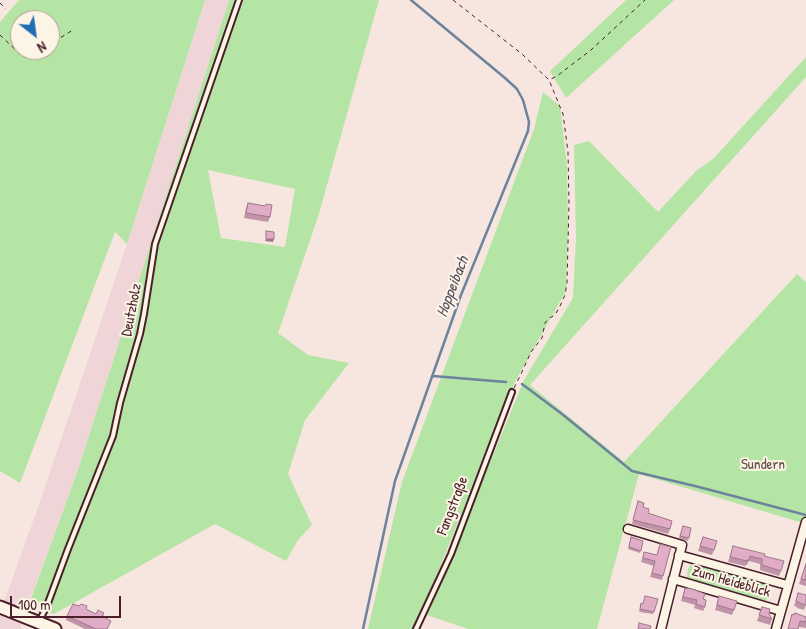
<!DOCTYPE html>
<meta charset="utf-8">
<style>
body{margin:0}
#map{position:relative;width:806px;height:629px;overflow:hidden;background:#f6e6df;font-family:"Patrick Hand",sans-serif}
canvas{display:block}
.north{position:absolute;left:10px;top:10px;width:50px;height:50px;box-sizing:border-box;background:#fcf5e5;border:1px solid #b59f9b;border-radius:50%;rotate:150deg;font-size:14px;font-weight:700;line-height:20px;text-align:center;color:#4a1f2b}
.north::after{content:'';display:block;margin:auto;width:18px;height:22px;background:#1f6fb2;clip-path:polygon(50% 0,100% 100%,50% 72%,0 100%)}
.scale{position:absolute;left:10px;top:596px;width:111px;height:22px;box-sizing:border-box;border:2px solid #4a1f2b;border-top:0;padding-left:6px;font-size:15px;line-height:18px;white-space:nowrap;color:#4a1f2b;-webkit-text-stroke:4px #fcf5e5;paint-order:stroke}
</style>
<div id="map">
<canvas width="806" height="629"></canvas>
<div class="north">N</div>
<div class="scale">100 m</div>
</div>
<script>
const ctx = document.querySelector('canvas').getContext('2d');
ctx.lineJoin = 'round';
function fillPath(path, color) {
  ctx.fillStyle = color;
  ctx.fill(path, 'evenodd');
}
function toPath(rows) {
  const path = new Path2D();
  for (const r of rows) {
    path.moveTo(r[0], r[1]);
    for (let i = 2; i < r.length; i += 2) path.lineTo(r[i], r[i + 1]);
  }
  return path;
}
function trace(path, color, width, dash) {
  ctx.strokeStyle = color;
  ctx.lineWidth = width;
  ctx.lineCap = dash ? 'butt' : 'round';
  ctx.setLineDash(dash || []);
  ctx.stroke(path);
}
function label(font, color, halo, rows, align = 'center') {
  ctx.font = font + ' "Patrick Hand",sans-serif';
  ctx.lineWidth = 4;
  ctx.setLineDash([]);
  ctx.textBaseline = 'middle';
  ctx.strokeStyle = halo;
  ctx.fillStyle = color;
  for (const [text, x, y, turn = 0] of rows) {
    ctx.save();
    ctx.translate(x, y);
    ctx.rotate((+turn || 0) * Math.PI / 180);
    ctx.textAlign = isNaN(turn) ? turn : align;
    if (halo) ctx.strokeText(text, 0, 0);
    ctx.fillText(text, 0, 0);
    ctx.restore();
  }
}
const built = toPath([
 [205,0,229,0,78,470,22,621,21,629,0,629,0,611,4,602,42,496,127,244]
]);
const green = toPath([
 [19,0,205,0,127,244,115,232,20,483,0,471,0,22],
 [20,20,50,20,50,50,20,50],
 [229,0,379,0,318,217,278,333,308,355,349,363,305,420,288,474,312,525,298,540,286,561,215,524,54,614,29,604,78,470],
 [208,170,295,189,285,247,221,238],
 [626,0,674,0,566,98,550,71],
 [806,57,806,77,530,385,624,462,797,274,806,282,806,524,639,474,597,629,468,629,427,615,524,380,573,298,576,237,574,145,589,141,658,212,696,171,713,159],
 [543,92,560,106,567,166,568,227,566,291,516,380,421,613,413,629,368,629,402,482,534,129],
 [696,562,767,582,769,587,767,599,763,602,690,581,687,578,688,568,692,564]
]);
const stream = toPath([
 [433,376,506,382],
 [522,384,562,414,632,471,695,486,806,515],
 [363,629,395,481,461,295,528,131,529,122,523,100,517,89,505,78,411,0]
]);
const path = toPath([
 [453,0,522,54,549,80,557,76,591,50,645,0],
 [0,3,6,9],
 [0,35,22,56,31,59,41,55,49,50],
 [50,49,60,38,73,30],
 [514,388,521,374,531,352,542,338,545,323,548,319,555,315,560,306,565,295,567,283,569,203,568,152,563,114,549,80]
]);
const service = toPath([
 [40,620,48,603,68,549,113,436,120,403,140,334,144,314,155,244,239,0],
 [416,629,451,554,512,392]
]);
const minor = toPath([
 [628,529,682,545,661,629],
 [679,555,787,585],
 [673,579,781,611],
 [776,629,806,522]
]);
const secondary = toPath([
 [0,607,55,629]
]);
const wall = toPath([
 [248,203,265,206,270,217,268,222,244,218,246,208],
 [638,501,648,513,670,529,668,534,632,524],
 [683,526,691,528,688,541,679,538],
 [631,537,643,541,640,553,628,549],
 [703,537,714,550,712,555,698,551],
 [733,546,764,556,781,571,779,576,760,570,760,564,749,561,747,565,746,565,745,566,728,562],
 [644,552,657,555,663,576,662,580,650,577,654,566,641,562],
 [806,563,806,586,799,584],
 [685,588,703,599,705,607,703,611,694,608,695,605,681,601],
 [798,593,806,605,804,610,797,608,797,607,794,606],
 [719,596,734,610,732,615,715,610],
 [658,599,653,614,639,612,641,603,643,604],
 [79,606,96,614,104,613,103,617,108,629,85,629,66,620,67,616],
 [762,607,769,614,772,619,770,625,757,621],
 [792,614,806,617,806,628,799,627,798,629,788,629]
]);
const shadedWall = toPath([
 [266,239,274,239,273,242,265,241]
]);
const building = toPath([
 [248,203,265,206,266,204,272,205,270,217,246,213,248,203],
 [266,231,274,232,274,239,266,239,266,231],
 [638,501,644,503,643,507,649,509,648,513,672,521,670,529,633,520,638,501],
 [683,526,691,528,689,538,680,536,683,526],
 [631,537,643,541,641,551,629,547,631,537],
 [703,537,717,541,714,550,700,546,703,537],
 [660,544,671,547,663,576,652,573,655,561,643,558,644,552,657,555,660,544],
 [733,546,765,554,764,556,784,561,781,571,762,565,762,559,750,556,749,560,747,560,747,561,730,557,733,546],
 [806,564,806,580,801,579,806,564],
 [685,588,687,589,687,588,695,590,705,594,703,599,706,600,705,607,696,604,697,600,683,597,685,588],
 [798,593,806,595,806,605,799,603,799,602,796,601,798,593],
 [645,596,658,599,654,612,640,609,641,603,643,604,645,596],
 [719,596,737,601,734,610,717,605,719,596],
 [73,604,79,606,81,604,87,606,86,609,96,614,98,610,104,613,102,616,111,621,107,629,96,629,67,616,73,604],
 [762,607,770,609,769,614,772,619,759,615,762,607],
 [795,613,806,617,806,622,800,621,798,629,788,629,792,614,794,615,795,613],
 [639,623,651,626,650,629,638,629,639,623]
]);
const streetNames = [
 ["Deutzholz",132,310,-79],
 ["Fangstraße",453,506,-69],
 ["Zum Heideblick",731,582,16]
];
const parkNames = [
 ["Sundern",763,465]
];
const waterNames = [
 ["Hoppeibach",453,287,-69]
];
fillPath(built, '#efd5d8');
fillPath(green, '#b4e5a5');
trace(stream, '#6d829b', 2.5);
trace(service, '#4a1f2b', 8);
trace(minor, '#4a1f2b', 11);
trace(secondary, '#4a1f2b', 15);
trace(path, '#4a1f2b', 1, [4, 4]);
trace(service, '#fcf5e5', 4);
trace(minor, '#fcf5e5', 8);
trace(secondary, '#fcf5e5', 11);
fillPath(wall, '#c194aa');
fillPath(shadedWall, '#9d788b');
fillPath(building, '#e0acc6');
trace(building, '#9d788b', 1);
label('15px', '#4a1f2b', '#fcf5e5', streetNames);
label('15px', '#64504a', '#fcf5e5', parkNames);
label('italic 16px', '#5b5163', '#fcf5e5', waterNames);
</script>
